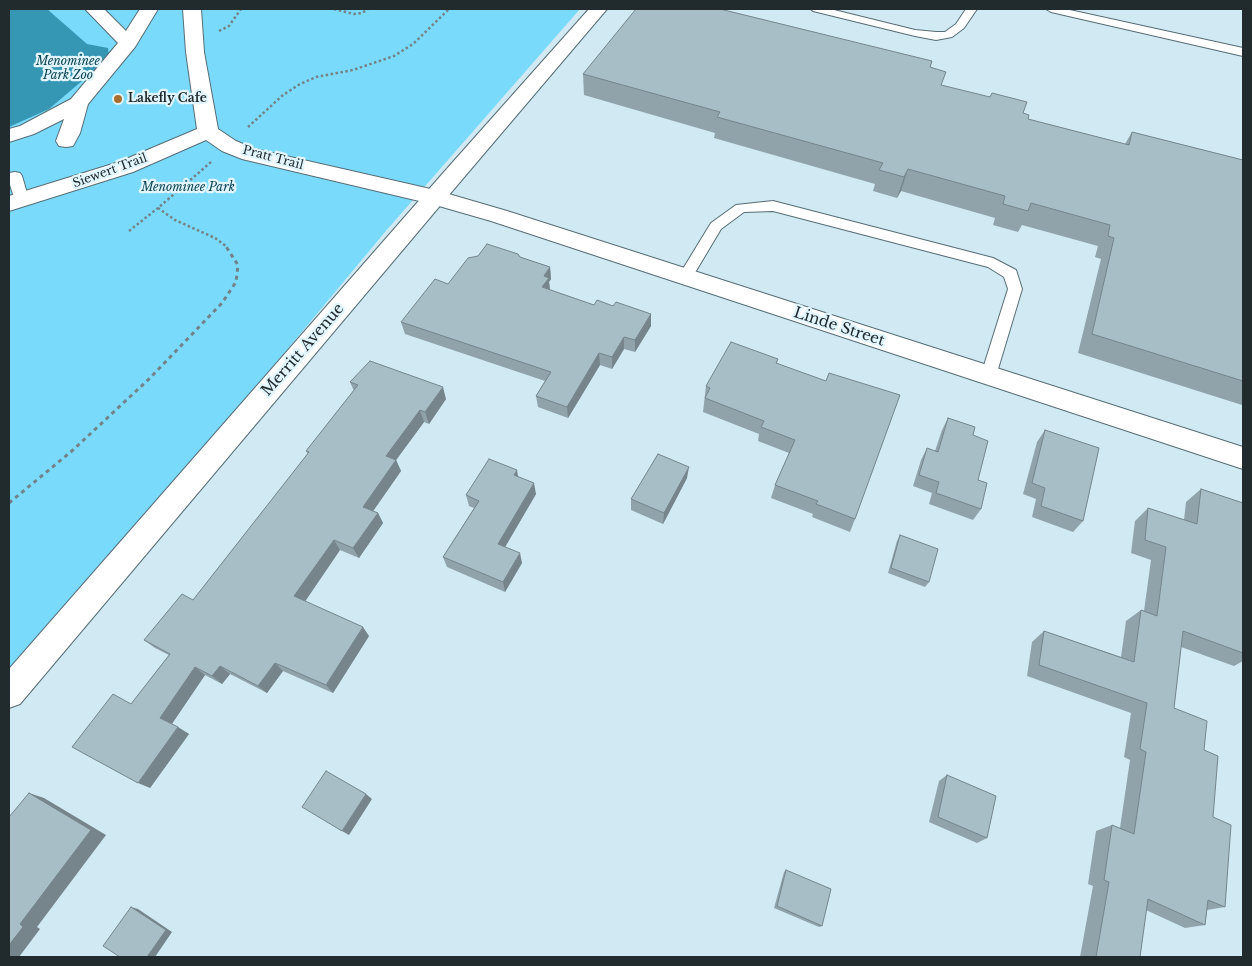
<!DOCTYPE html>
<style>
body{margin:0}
#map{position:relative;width:1252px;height:966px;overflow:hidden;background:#d0e9f2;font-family:"Libre Baskerville",serif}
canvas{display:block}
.frame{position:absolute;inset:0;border:10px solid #212b2e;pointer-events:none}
</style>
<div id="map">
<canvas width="1252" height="966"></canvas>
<div class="frame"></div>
</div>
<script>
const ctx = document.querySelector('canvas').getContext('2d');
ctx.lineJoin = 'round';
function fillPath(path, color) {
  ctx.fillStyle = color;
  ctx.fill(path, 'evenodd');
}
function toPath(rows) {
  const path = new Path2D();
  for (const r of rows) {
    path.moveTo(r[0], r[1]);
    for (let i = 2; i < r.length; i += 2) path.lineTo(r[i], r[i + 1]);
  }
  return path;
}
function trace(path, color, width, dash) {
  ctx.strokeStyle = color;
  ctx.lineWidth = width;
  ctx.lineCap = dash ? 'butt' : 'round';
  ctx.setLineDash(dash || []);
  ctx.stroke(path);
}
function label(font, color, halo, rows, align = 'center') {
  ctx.font = font + ' "Libre Baskerville",serif';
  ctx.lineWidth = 4.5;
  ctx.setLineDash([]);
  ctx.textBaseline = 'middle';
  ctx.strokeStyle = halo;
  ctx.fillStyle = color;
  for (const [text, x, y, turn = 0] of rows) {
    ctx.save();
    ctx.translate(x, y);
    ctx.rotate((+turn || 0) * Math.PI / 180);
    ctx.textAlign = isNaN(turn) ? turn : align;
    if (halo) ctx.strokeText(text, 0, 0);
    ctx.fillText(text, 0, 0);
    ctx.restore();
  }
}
const green = toPath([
 [9,9,580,9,385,232,9,684]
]);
const water = toPath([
 [9,9,47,9,87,44,108,48,109,55,102,64,49,109,9,127]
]);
const pathFar1 = toPath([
 [334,9,354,14,362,13,368,9],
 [219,31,229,26,241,9],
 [248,127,283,95,300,84,316,77,353,70,394,56,413,44,449,9],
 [211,162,158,208,175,220,215,238,226,246],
 [129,231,158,208]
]);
const path = toPath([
 [9,503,73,450,150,378,222,303,236,282,238,265,225,245]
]);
const service = toPath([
 [811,9,830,9,915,30,936,32,945,32,956,24,966,9,977,9,964,28,952,37,936,40,915,36,813,11,811,9],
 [1046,9,1065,9,1243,48,1243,56,1051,12,1046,9],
 [15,172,20,173,22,176,29,200,27,203,17,203,15,200,9,182,9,173,15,172],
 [773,201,993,258,1016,270,1022,289,995,379,989,381,983,379,981,375,1008,289,1004,277,988,267,773,211,744,212,721,229,690,281,685,282,680,281,678,277,711,223,736,205,773,201]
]);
const pedestrian = toPath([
 [85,9,104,9,126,31,140,9,158,9,135,47,88,104,80,133,73,146,66,147,59,146,56,141,64,119,34,134,9,142,9,129,20,126,71,99,118,43,85,9]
]);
const minor = toPath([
 [183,9,201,9,204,52,218,129,236,141,255,149,435,190,507,211,1243,447,1243,469,491,221,432,204,242,159,222,151,206,140,133,172,9,211,9,196,119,162,197,129,186,52,183,9],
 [589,9,607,9,460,182,452,184,444,182,441,177,444,172,589,9]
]);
const tertiary = toPath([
 [452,170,460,172,463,177,460,182,20,704,9,708,9,669,444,172,452,170]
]);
const wall = toPath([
 [932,61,930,68,942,85,1023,113,1028,119,1125,144,1132,132,1243,160,1243,404,1242,405,1078,353,1101,259,1095,257,1098,246,1022,225,1018,232,993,225,995,218,901,191,897,198,873,191,875,184,714,138,715,133,584,95,583,74],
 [478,256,520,257,550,267,551,279,549,282,550,290,594,305,613,306,651,314,651,326,635,352,624,349,612,369,600,365,568,418,538,407,536,396,545,381,405,334,401,322,448,284],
 [778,359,777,363,855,519,850,532,812,517,813,514,771,498,775,485,789,453,758,441,759,434,703,412,706,386],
 [350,382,446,399,429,424,424,422,396,460,401,471,373,511,378,513,383,523,359,558,340,550,305,601,369,636,333,693,283,671,267,693,230,674,222,684,205,675,172,724,189,734,150,788,131,704,169,655,155,648,144,640,193,600,308,454,306,451,354,391],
 [948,418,973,435,981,509,973,520,929,504,932,493,913,486,921,460,927,448,935,451,942,430],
 [1045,430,1083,521,1073,532,1032,517,1036,499,1023,494,1037,442],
 [518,477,536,494,505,547,522,563,505,592,447,567,443,557,474,508,469,506,466,495],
 [687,478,663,524,631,510,631,499],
 [1201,489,1243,503,1243,661,1234,666,1181,647,1174,708,1204,750,1225,907,1207,910,1205,925,1185,928,1146,910,1140,957,1080,957,1093,886,1088,884,1096,831,1112,825,1120,828,1130,760,1124,757,1131,713,1027,676,1032,642,1044,631,1121,657,1126,621,1141,610,1144,611,1151,560,1131,553,1135,521,1148,508,1184,520,1186,502],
 [900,535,929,582,925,587,888,573,897,541],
 [947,775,987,838,977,843,929,822,939,781],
 [786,870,822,926,819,927,774,908,784,872]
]);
const shadedWall = toPath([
 [908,169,901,191,897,198,904,177],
 [550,267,551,279,549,282,550,290,542,287,544,276],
 [651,314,651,326,635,352,635,340],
 [624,337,624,349,612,369,612,357],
 [599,353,600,365,568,418,567,407],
 [443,387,446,399,429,424,425,412],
 [420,410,424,422,391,467,386,456],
 [396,460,401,471,369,517,363,507],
 [689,467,687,478,663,524,664,513],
 [517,470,519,482,514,475],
 [534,483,536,494,501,554,498,544],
 [378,513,383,523,359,558,353,548],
 [334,540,340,550,302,606,294,596],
 [520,553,522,563,505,592,503,582],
 [363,627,369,636,333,693,326,685],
 [275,663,283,671,267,693,258,686],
 [220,666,230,674,222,684,212,676],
 [195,667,205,675,171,725,160,718],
 [178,727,189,734,150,788,138,783],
 [29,793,44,798,106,835,37,927,40,929,19,957,9,957,9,945,20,924],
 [366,794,372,799,349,835,342,831],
 [131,907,138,909,172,932,155,957,147,957]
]);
const building = toPath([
 [636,9,720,9,932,61,930,67,946,72,941,85,990,97,992,93,1027,102,1023,113,1029,115,1028,119,1129,145,1132,132,1243,160,1243,381,1092,334,1114,238,1108,236,1110,225,1031,203,1028,211,1003,204,1005,196,908,169,904,177,879,170,883,163,717,117,720,112,583,74,636,9],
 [487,244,518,254,520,257,550,267,544,276,549,278,542,287,594,305,597,300,613,306,616,302,651,314,635,340,624,337,612,357,599,353,567,407,536,396,551,372,401,322,435,279,448,284,468,258,478,256,487,244],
 [731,342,778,359,776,363,826,381,829,373,900,395,855,519,816,504,818,501,775,485,795,440,761,427,764,421,705,398,710,388,706,386,731,342],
 [370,361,443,387,425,412,420,410,386,456,396,460,363,507,378,513,353,548,334,540,294,596,363,627,326,685,275,663,258,686,220,666,212,676,195,667,160,718,178,727,138,783,72,747,113,694,131,704,170,654,144,640,182,594,193,600,309,452,306,451,358,385,350,382,370,361],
 [948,418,975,427,973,435,988,441,978,480,987,483,981,509,936,493,939,482,919,475,927,448,938,452,948,418],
 [1045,430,1099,448,1083,521,1041,506,1045,488,1032,483,1045,430],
 [658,454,689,467,664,513,631,499,658,454],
 [489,459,517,470,514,475,534,483,498,544,520,553,503,582,443,557,479,501,466,495,489,459],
 [1201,489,1243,503,1243,653,1183,631,1174,708,1207,721,1204,750,1218,756,1213,817,1231,825,1225,907,1208,900,1205,925,1148,899,1140,957,1096,957,1109,882,1104,880,1112,825,1134,834,1146,752,1140,749,1147,703,1039,665,1044,631,1134,662,1141,610,1157,616,1166,547,1145,540,1148,508,1197,524,1201,489],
 [900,535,938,549,929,582,891,568,900,535],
 [326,771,366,794,342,831,302,807,326,771],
 [947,775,996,796,987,838,938,817,947,775],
 [29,793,91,830,20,924,23,927,9,945,9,817,29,793],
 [786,870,831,889,822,926,777,906,786,870],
 [131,907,166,930,147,957,120,957,103,946,131,907]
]);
const markers = [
 [118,99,5,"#a96d2f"]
];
const farParknames = [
 ["Menominee",68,62],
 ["Park Zoo",68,76],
 ["Menominee Park",188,188]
];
const farPoinames = [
 ["Lakefly Cafe",128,99]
];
const farStreetnames = [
 ["Pratt Trail",273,158,15],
 ["Siewert Trail",110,171,-20]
];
const streetNames = [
 ["Linde Street",839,327,18],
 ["Merritt Avenue",303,350,-49]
];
fillPath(green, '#7adafc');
fillPath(water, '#3697b5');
trace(service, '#576d75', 2);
trace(pedestrian, '#576d75', 2);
trace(minor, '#576d75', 2);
trace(tertiary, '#576d75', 2);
trace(pathFar1, '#728389', 2.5, [2.5, 2.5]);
trace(path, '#728389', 3, [4, 4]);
fillPath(service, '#fff');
fillPath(pedestrian, '#fff');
fillPath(minor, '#fff');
fillPath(tertiary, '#fff');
fillPath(wall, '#90a3ab');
fillPath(shadedWall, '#75858b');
fillPath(building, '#a7bec7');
trace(building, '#75858b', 1);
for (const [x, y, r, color] of markers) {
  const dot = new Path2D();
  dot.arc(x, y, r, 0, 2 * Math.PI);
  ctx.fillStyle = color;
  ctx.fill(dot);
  trace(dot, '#e1f5fd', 2);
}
label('italic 12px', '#0b4354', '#e1f5fd', farParknames);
label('bold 12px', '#212b2e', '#e1f5fd', farPoinames, 'left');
label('12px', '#212b2e', '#e1f5fd', farStreetnames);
label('15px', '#212b2e', '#e1f5fd', streetNames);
</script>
